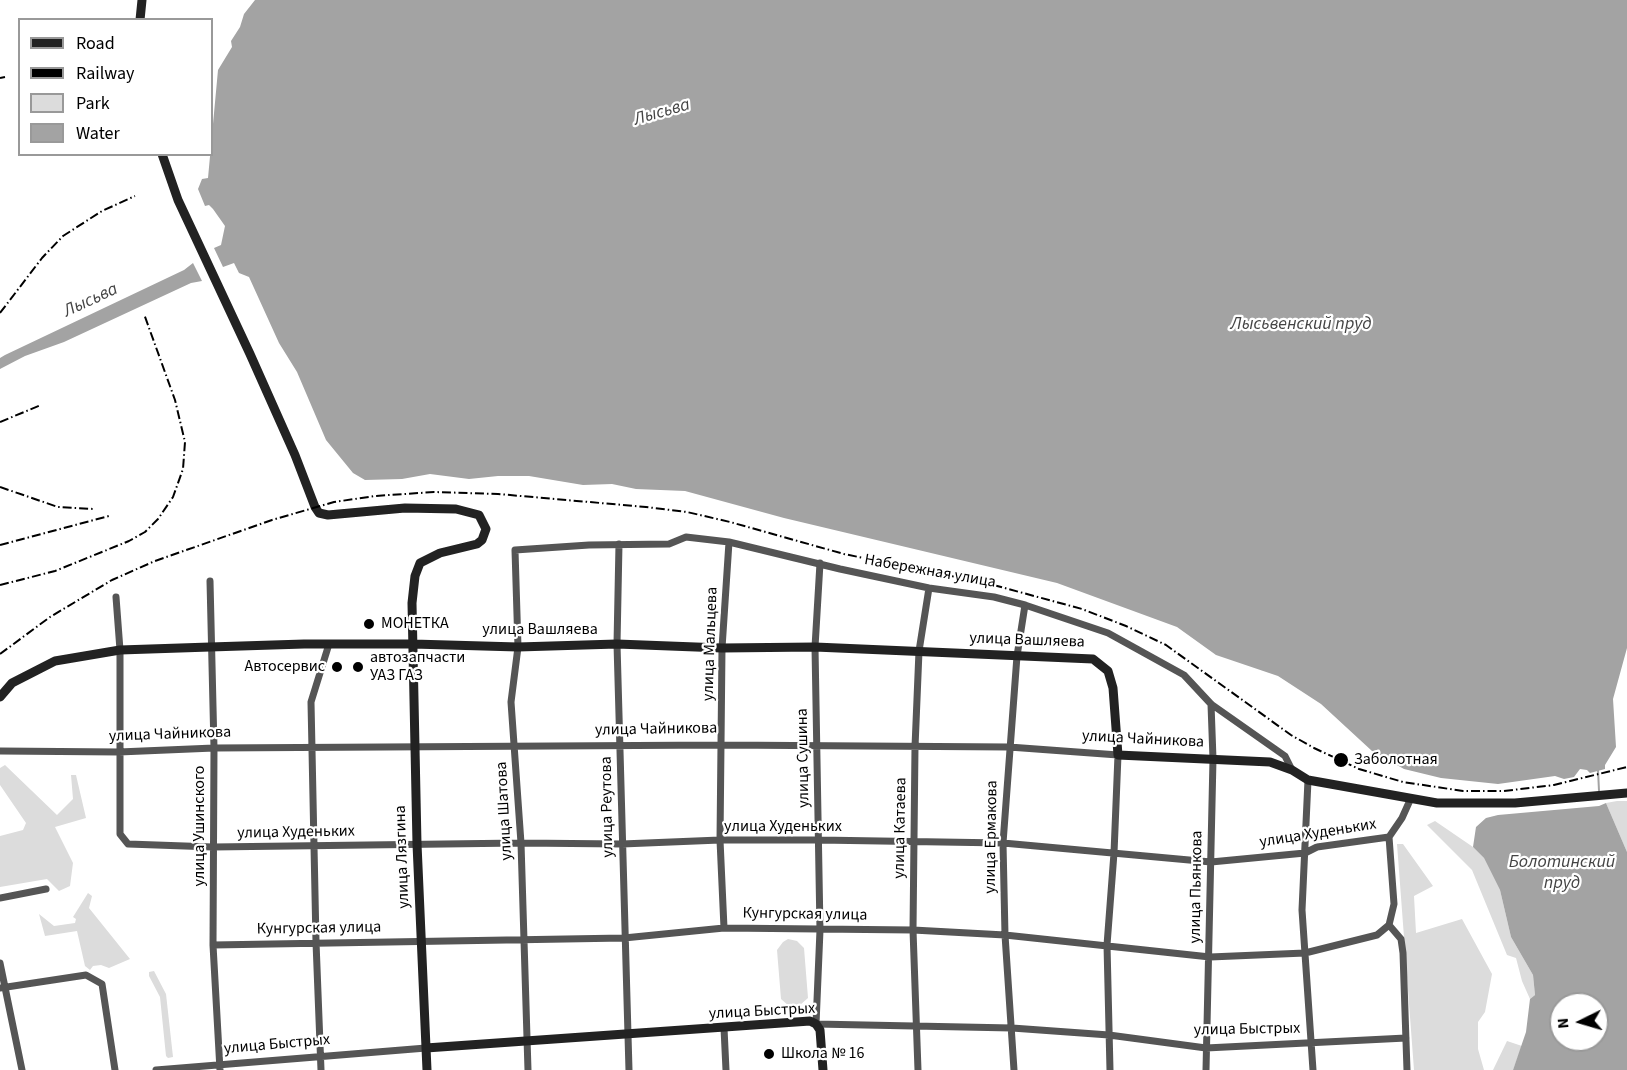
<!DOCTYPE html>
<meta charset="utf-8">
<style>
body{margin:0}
#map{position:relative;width:1627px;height:1070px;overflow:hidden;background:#fff;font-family:"Source Sans 3",sans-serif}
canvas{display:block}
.legend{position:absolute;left:18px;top:18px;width:195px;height:138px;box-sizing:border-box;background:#fff;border:2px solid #999;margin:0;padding:8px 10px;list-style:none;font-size:18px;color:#000}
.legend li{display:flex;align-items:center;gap:12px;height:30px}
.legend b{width:30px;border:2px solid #999}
.north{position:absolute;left:1549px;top:992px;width:60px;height:60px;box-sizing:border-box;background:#fff;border:2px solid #999;border-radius:50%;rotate:265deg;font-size:16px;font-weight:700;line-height:24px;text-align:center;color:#000}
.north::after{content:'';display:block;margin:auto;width:21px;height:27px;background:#000;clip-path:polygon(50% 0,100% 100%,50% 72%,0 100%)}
</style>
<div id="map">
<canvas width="1627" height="1070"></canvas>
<ul class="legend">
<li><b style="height:8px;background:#222"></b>Road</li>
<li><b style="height:8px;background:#000"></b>Railway</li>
<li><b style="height:16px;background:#dcdcdc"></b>Park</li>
<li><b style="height:16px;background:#a3a3a3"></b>Water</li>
</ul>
<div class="north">N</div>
</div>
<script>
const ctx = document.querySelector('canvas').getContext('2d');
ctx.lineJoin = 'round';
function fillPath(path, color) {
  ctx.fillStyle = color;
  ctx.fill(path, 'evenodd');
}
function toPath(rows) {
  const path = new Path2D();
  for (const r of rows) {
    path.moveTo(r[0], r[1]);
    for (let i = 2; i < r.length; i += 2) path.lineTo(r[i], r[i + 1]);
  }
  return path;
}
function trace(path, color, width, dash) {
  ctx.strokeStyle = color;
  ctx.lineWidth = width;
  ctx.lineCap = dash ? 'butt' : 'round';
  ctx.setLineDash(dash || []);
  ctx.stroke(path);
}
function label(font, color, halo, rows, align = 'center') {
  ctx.font = font + ' "Source Sans 3",sans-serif';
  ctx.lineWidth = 4.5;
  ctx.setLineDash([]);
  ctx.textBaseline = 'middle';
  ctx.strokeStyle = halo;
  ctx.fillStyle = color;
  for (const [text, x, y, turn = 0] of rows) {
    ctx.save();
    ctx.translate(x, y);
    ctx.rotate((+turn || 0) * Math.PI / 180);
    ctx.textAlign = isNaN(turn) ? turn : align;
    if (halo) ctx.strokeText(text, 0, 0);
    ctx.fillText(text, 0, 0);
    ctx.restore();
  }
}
const green = toPath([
 [5,765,57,815,73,799,71,775,76,775,86,818,55,827,73,863,70,886,59,891,47,879,0,887,0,836,23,830,26,823,0,785,0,768],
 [1617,801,1627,801,1627,852,1606,803],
 [1435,821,1473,847,1484,858,1500,890,1511,937,1533,975,1535,995,1530,999,1522,981,1516,958,1507,955,1472,870,1427,825],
 [1397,844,1403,844,1433,886,1414,896,1416,933,1462,919,1492,974,1485,1012,1478,1022,1478,1049,1484,1070,1414,1070],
 [88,893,92,896,89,908,130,959,109,968,101,965,93,966,90,970,85,966,77,931,45,936,39,914,54,926,75,923,76,919,73,917],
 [788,939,797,941,804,948,808,998,800,1005,795,1006,789,1006,781,999,777,950,783,942],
 [154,971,166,994,173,1057,168,1058,166,1056,160,997,149,976,149,972],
 [1507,1041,1522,1046,1513,1070,1493,1070]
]);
const water = toPath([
 [255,0,1627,0,1627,648,1613,699,1616,747,1605,765,1605,769,1590,773,1587,770,1580,769,1574,777,1564,779,1555,776,1498,784,1441,778,1404,769,1372,751,1321,704,1278,676,1216,655,1177,627,1057,583,784,518,685,491,636,489,612,484,583,485,529,476,498,476,469,479,430,474,402,479,365,480,353,473,326,440,297,372,279,343,249,277,239,273,234,263,223,267,214,248,221,245,225,226,213,209,209,205,205,206,198,189,202,179,208,178,218,70,232,47,231,41,240,27,244,14],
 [193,263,202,281,191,283,64,342,25,356,0,369,0,358,5,355,184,270],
 [1606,803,1627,852,1627,1070,1513,1070,1526,1032,1530,999,1535,995,1533,975,1511,937,1500,890,1484,858,1473,847,1476,827,1486,818,1498,815,1599,806],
 [1561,1004,1597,1004,1597,1040,1561,1040]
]);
const stream = toPath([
 [1598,770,1599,791]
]);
const street = toPath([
 [619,544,617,644,629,1070],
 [820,563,815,647,820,930,816,1024,1012,1028,1109,1035,1206,1048,1406,1038],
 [210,581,214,748,213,945,220,1070],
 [116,597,120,650,120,834,128,844,213,847,521,843,622,844,720,840,819,840,1003,843,1211,862,1305,853,1317,847,1389,837,1402,818,1411,798],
 [0,751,119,752,214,748,721,745,1009,747,1118,755,1114,853,1107,945,1110,1070],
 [1308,780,1302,910,1313,1070],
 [1389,837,1394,904,1389,925,1401,939,1403,953,1407,1070],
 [0,898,46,889],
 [724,928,720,840,722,648,729,542],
 [213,945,624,938,724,928,913,930,1005,935,1210,957,1305,953,1377,935,1389,925],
 [0,963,22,1070],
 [0,988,86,975,102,984,115,1070],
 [724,1028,726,1070],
 [156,1070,426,1048],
 [321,1070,316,942,311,702,329,644],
 [528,1070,521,843,511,702,518,647,515,550,589,545,669,544,686,537,729,542,840,569,929,588,994,597,1025,605,1108,633,1184,675,1211,704,1285,756,1292,770],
 [918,1070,913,930,915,747,919,651,929,588],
 [1014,1070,1005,935,1003,843,1017,656,1025,605],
 [1206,1070,1213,759,1211,704]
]);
const secondary = toPath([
 [140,20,142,0],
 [162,154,178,200,250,354,295,455,315,507,319,513,328,515,405,508,456,509,479,515,486,529,482,540,477,544,440,553,420,563,415,576,412,603,417,844,427,1070],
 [0,697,12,683,55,661,120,650,210,647,304,644,413,644,518,647,617,644,722,648,815,647,1093,659,1108,671,1113,688,1118,755,1270,762,1292,770,1308,780,1437,803,1515,803,1627,793],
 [426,1048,810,1021,816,1024,820,1030,823,1070]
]);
const rail = toPath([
 [0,78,5,77],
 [0,313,42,258,63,236,102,211,135,196],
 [0,422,41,405],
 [0,487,58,507,94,509],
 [0,545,109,516],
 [0,585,55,571,129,541,145,532,158,519,173,497,183,469,185,442,175,400,144,314],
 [0,654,50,617,112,580,155,561,272,520,334,502,375,496,434,492,498,494,646,507,687,512,730,522,844,554,990,584,1082,609,1126,626,1166,645,1291,735,1314,748,1359,769,1403,782,1463,791,1504,791,1554,785,1627,767]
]);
const markers = [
 [369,624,6,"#000"],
 [337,667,6,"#000"],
 [358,667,6,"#000"],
 [1341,760,8,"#000"],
 [769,1054,6,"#000"]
];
const streetNames = [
 ["Набережная улица",930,572,10],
 ["улица Вашляева",540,630],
 ["улица Вашляева",1027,641,2],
 ["улица Мальцева",711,644,-88],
 ["улица Чайникова",656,730,-1],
 ["улица Чайникова",170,735,-2],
 ["улица Чайникова",1143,740,3],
 ["улица Сушина",804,758,-91],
 ["улица Реутова",608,807,-91],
 ["улица Шатова",505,811,-93],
 ["улица Ушинского",200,826,-90],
 ["улица Худеньких",783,827],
 ["улица Катаева",901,828,-89],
 ["улица Худеньких",296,833,-1],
 ["улица Худеньких",1318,834,-9],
 ["улица Ермакова",992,837,-89],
 ["улица Лязгина",403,857,-92],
 ["улица Пьянкова",1197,887,-89],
 ["Кунгурская улица",805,915,1],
 ["Кунгурская улица",319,929,-1],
 ["улица Быстрых",762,1012,-3],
 ["улица Быстрых",1247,1030,-1],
 ["улица Быстрых",277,1045,-5]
];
const poiNames = [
 ["МОНЕТКА",381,624],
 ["автозапчасти",370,658],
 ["УАЗ ГАЗ",370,676],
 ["Автосервис",325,667,"right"],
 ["Заболотная",1354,760],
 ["Школа № 16",781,1054]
];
const waterNames = [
 ["Лысьва",662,113,-16],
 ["Лысьва",91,301,-25],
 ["Лысьвенский пруд",1301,325],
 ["Болотинский",1562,863],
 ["пруд",1562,884]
];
fillPath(green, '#dcdcdc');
fillPath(water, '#a3a3a3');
trace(stream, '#a3a3a3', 2);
trace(street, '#555', 7);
trace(secondary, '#222', 9);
trace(rail, '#000', 2, [9, 3, 1.5, 3]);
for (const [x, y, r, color] of markers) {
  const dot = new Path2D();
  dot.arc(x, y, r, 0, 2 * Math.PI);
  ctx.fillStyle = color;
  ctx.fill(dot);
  trace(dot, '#fff', 2);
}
label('16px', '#000', '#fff', streetNames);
label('16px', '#000', '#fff', poiNames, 'left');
label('italic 18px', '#444', '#fff', waterNames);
</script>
